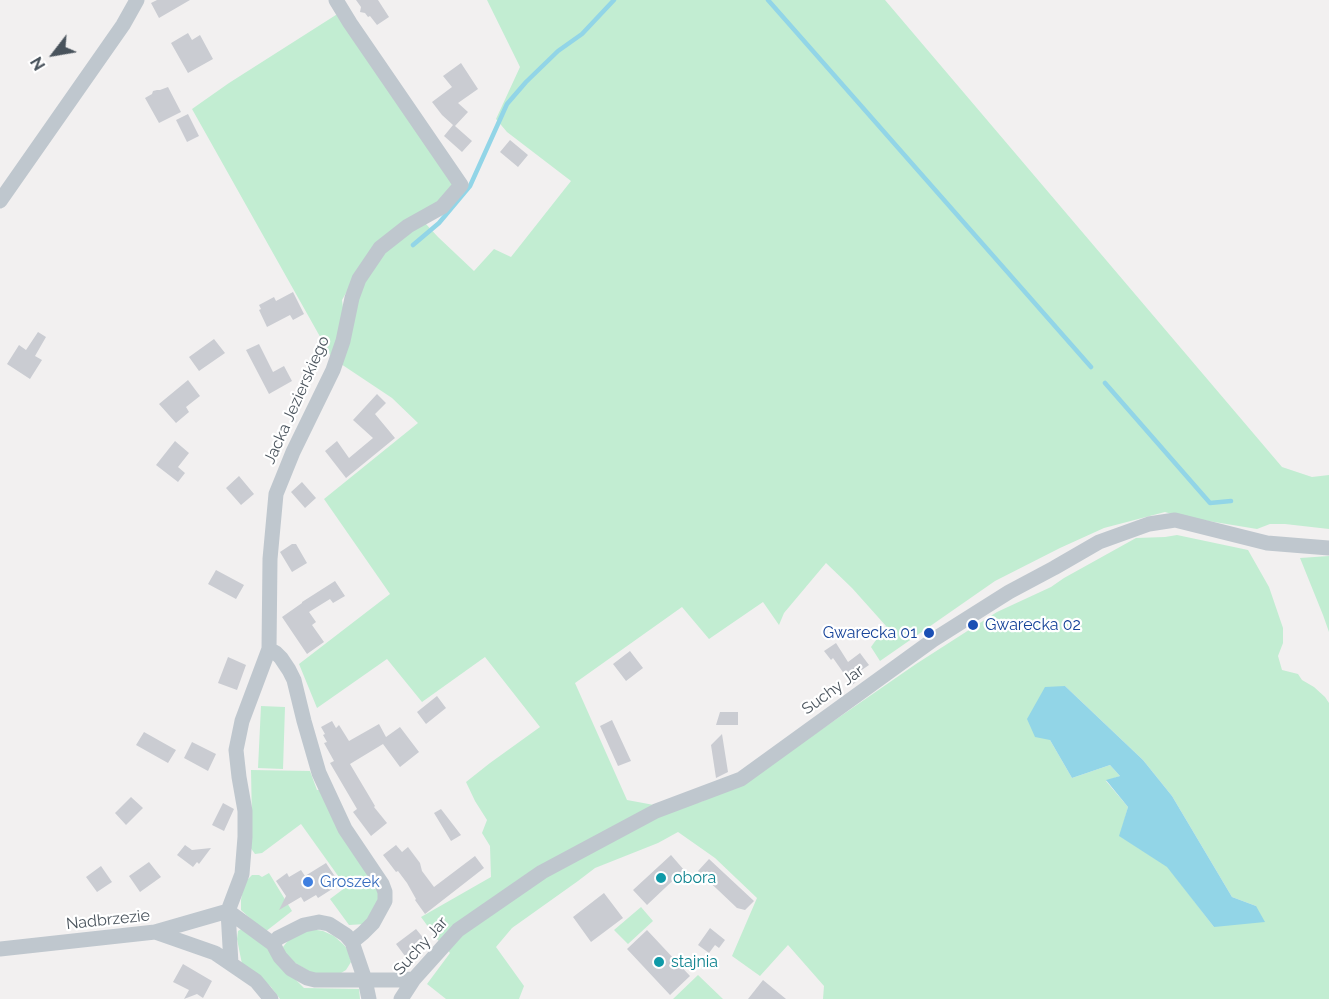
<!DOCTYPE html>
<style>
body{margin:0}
#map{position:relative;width:1329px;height:999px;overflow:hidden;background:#f2f0f0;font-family:Raleway,sans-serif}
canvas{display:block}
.north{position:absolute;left:24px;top:24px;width:60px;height:60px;-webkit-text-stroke:4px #fff;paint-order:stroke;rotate:239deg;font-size:16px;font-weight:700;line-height:24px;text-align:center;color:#49535c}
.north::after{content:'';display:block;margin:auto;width:21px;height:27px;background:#49535c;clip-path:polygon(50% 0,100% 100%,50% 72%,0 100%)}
</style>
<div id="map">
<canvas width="1329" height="999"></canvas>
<div class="north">N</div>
</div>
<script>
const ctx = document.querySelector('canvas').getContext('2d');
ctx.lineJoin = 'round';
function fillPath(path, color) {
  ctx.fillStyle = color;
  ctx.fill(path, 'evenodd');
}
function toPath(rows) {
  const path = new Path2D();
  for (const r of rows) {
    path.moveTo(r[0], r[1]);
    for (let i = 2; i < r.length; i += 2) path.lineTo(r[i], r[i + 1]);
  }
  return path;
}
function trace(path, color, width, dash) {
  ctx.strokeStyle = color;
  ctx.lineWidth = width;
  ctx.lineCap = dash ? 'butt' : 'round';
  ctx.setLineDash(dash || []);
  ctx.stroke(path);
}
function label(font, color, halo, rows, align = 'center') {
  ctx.font = font + ' Raleway,sans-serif';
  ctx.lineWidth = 4.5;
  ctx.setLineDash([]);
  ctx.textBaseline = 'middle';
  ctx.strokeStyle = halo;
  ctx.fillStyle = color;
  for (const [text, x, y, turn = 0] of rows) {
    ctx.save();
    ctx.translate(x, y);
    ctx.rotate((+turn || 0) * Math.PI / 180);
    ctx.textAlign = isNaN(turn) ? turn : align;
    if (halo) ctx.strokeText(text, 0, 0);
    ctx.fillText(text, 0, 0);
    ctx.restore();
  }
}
const green = toPath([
 [487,0,885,0,1282,467,1312,477,1329,475,1329,529,1285,524,1270,524,1257,529,1178,516,1165,512,1104,528,1060,548,995,581,880,661,871,647,886,626,852,588,826,563,784,613,779,625,763,602,709,639,682,607,575,683,627,800,654,805,670,806,701,802,727,788,754,776,916,664,997,612,1051,587,1064,578,1136,538,1165,537,1177,535,1248,550,1269,587,1283,628,1283,643,1278,656,1282,670,1298,674,1302,680,1314,687,1325,697,1329,703,1329,999,823,999,824,986,788,945,760,976,732,956,757,898,715,858,678,832,658,843,595,868,578,881,512,928,496,947,524,986,519,999,446,999,427,984,450,953,437,939,421,917,491,877,490,846,482,833,487,820,475,801,466,782,490,763,540,727,485,657,422,702,387,659,317,708,299,664,390,594,324,499,418,423,392,398,332,358,192,109,229,83,339,13,457,183,439,202,370,251,342,300,344,315,365,277,383,251,425,223,438,237,474,271,494,249,511,257,571,181,507,132,496,119,520,67],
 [1065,686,1143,760,1172,796,1232,897,1256,906,1214,927,1168,867,1120,836,1128,807,1106,781,1120,776,1110,765,1072,778,1050,740],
 [1329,556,1329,632,1323,615,1300,558],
 [261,706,285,707,283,769,258,768],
 [251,770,310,771,317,790,322,790,380,889,379,905,366,924,349,925,330,899,346,887,301,824,262,853,255,854,250,847,252,821],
 [269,873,292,911,265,932,241,910,241,900,243,888,247,880,252,875,259,875,262,877],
 [641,907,653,921,628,944,614,930],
 [243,928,264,943,284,968,304,988,359,989,360,999,280,999,271,987,249,968,242,964,237,939,238,931],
 [311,929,323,931,334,936,344,945,348,950,351,962,346,970,341,973,315,975,287,958,283,947,290,938],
 [698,975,723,999,673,999]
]);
const water = toPath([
 [1065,686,1143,760,1172,796,1232,897,1256,906,1265,922,1214,927,1167,867,1119,836,1128,807,1106,780,1120,776,1110,765,1072,778,1050,740,1035,737,1027,719,1045,687]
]);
const stream = toPath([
 [768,0,1091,367],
 [413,245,439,223,470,186,507,104,526,82,558,51,582,34,614,0],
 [1105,383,1210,503,1231,501]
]);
const building = toPath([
 [157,0,190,0,159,18,151,3],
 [356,0,378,0,389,17,377,25,370,16,368,17,365,13,360,12,361,7],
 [188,33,192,40,200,35,213,59,188,73,171,43],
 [461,63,478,89,458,103,468,112,455,126,472,141,462,152,444,136,453,125,442,115,432,102,452,87,443,76],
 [168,87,181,112,159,123,145,98,152,94,153,91,157,90,160,90],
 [188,114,199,136,187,142,176,120],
 [510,140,528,155,518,167,500,152],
 [293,292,304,314,293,320,290,315,267,327,259,310,261,309,259,305,274,297,276,301],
 [38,332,46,337,35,356,42,360,30,379,7,364,19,345,26,350],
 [214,339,225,353,199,371,189,357],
 [259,344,273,372,284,366,292,381,269,394,246,350],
 [188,380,200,396,186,407,189,412,176,423,159,404],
 [377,394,386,403,375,414,395,438,346,478,325,451,337,441,349,458,373,438,353,420],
 [175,441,189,453,178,467,185,473,178,482,156,465],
 [239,476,254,494,241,505,226,488],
 [302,482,316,498,305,508,291,492],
 [292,544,296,544,307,563,292,572,280,552],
 [216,570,244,585,236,599,208,584],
 [335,581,345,596,333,603,330,599,309,612,316,622,312,625,324,642,307,654,282,617,302,603,302,602],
 [836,643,848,662,860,653,869,665,856,674,860,679,852,685,833,658,831,660,824,651],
 [630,651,643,668,626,681,613,664],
 [228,657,246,665,237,690,218,683],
 [437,696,446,708,426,724,417,712],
 [720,712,738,712,738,725,716,725],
 [612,720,631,761,618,766,600,726],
 [332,721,336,728,339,725,349,741,379,724,386,737,400,727,419,752,400,767,383,744,350,764,375,806,374,807,387,823,371,836,353,812,357,809,330,763,334,761,324,743,327,742,323,735,325,734,321,727],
 [144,732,176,750,168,763,136,745],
 [722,734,728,772,716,778,711,745],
 [192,742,216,754,208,771,184,758],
 [131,797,143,808,126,825,115,813],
 [223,803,234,809,224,831,212,825],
 [441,809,461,835,451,841,434,813],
 [185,845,192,850,211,848,199,864,197,862,193,867,177,855],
 [396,845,402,852,408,847,420,863,422,871,434,887,475,856,484,868,425,914,415,900,416,899,407,883,398,871,396,872,383,855],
 [671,855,684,870,647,905,633,890],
 [709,859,754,901,745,910,737,908,698,871],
 [149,862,161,877,140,892,129,876],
 [326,863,340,884,318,898,316,895,304,902,301,897,279,910,286,896,276,881,287,873,289,877,301,870,305,876],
 [101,866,112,882,97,892,86,877],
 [604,893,623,918,591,942,573,917],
 [710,928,725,940,719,948,715,945,709,953,698,945],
 [416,929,425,940,405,956,396,944],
 [647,930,690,976,670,995,627,949],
 [183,964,212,981,203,998,197,994,184,999,189,990,173,982],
 [763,980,786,999,748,999]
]);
const minor = toPath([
 [0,201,123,25,137,0],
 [269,649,276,653,281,658,289,670,294,680,304,721,319,773,345,829,382,884,385,892,385,901,373,923,363,933,352,942],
 [155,932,228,911,273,944,278,938,304,925,319,922,329,924,346,935,352,942,365,980,369,999],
 [273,944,280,957,291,969,307,978,315,980,397,980,414,979],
 [0,949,155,932,215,953,256,981,271,999],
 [231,964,228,911,242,874,245,837,245,811,239,777,236,750,242,721,269,649,270,559,276,494,293,452,333,370,343,341,352,298,359,279,380,248,408,226,442,207,461,185,350,23,336,0],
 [401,999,414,979,458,930,542,872,656,811,741,779,933,640,1009,592,1054,568,1099,542,1149,524,1175,520,1267,543,1329,548]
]);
const markers = [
 [973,625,6,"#1a4fb4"],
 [929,633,6,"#1a4fb4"],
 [661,878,6,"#0f9aa8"],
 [308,882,6,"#3f7fe0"],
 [659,962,6,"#0f9aa8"]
];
const streetNames = [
 ["Jacka Jezierskiego",297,400,-66],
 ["Suchy Jar",833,690,-36],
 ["Nadbrzezie",108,920,-6],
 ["Suchy Jar",421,946,-48]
];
const transitNames = [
 ["Gwarecka 02",985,625],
 ["Gwarecka 01",917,633,"right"]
];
const cultureNames = [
 ["obora",673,878],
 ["stajnia",671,962]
];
const shopNames = [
 ["Groszek",320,882]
];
fillPath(green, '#c2edd2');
fillPath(water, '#92d5e7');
trace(stream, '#92d5e7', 4.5);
fillPath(building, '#caccd2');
trace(minor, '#bfc7ce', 15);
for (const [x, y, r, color] of markers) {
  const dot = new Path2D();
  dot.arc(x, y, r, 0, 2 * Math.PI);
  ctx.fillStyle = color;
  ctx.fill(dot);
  trace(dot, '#fff', 2);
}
label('16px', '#49535c', '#fff', streetNames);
label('16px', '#164399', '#fff', transitNames, 'left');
label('16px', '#0d838f', '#fff', cultureNames, 'left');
label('16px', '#366cbe', '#fff', shopNames, 'left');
</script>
